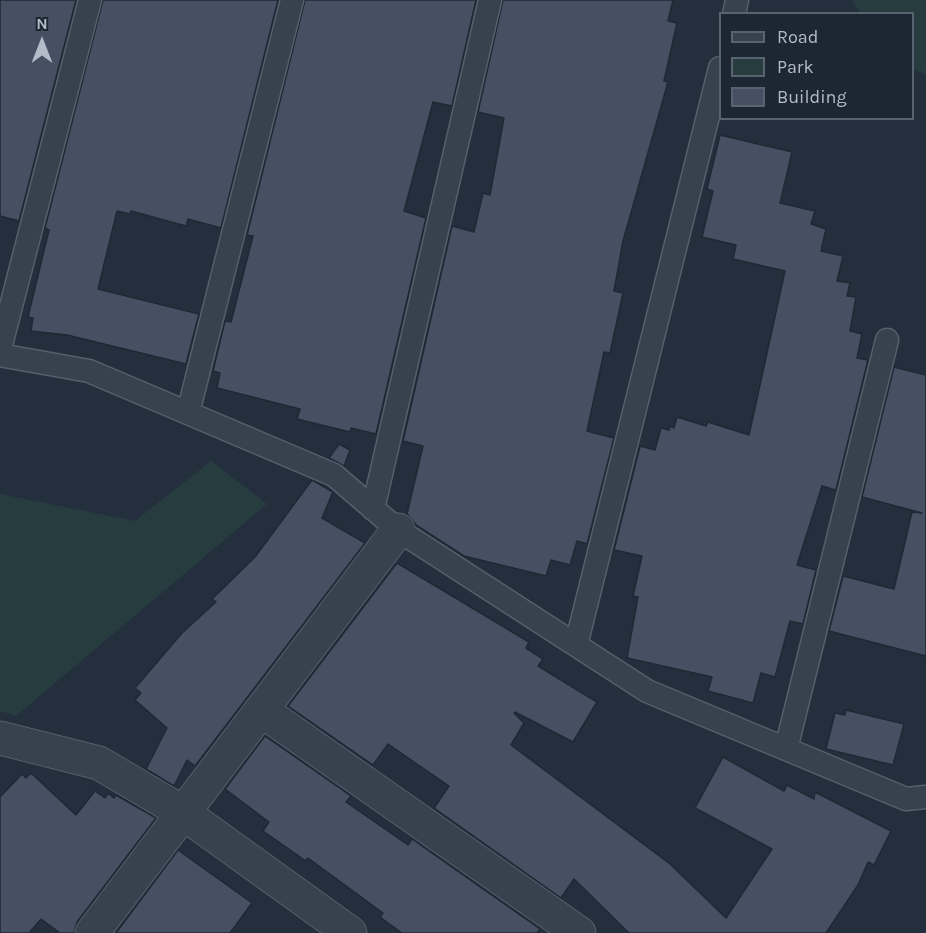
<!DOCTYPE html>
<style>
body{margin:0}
#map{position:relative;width:926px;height:933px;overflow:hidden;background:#242f3e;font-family:Karla,sans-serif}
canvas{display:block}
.legend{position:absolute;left:719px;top:12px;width:195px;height:108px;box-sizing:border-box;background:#1d2633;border:2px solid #59626f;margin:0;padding:8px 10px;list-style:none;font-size:18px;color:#b4bcc9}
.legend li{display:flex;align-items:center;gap:12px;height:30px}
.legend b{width:30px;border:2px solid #59626f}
.north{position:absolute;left:12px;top:12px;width:60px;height:60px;-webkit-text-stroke:4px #1d2633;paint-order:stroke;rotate:0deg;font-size:16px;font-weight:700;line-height:24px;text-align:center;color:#b4bcc9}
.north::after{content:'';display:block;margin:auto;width:21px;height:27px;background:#b4bcc9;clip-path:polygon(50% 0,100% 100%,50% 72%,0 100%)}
</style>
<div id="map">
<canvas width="926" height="933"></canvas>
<ul class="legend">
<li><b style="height:8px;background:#38414e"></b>Road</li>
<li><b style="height:16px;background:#263c3f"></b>Park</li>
<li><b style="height:16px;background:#455162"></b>Building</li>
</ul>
<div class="north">N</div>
</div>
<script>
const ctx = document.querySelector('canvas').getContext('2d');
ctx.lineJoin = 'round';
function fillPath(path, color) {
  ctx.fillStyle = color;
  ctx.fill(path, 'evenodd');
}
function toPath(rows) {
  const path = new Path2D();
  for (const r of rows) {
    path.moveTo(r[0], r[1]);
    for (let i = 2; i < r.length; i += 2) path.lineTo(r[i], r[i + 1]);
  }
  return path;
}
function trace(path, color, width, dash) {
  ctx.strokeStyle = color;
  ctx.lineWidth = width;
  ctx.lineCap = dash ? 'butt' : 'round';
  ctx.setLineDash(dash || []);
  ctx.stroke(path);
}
const green = toPath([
 [852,0,926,0,926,74,913,69,912,14,861,13],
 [211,461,267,504,16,716,0,711,0,494,135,521]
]);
const building = toPath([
 [0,0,76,0,19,221,0,216,0,0],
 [103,0,278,0,221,228,188,219,186,226,131,211,130,214,117,211,98,289,199,314,186,364,67,335,31,331,33,318,28,317,49,230,45,228,103,0],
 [305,0,476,0,452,106,433,102,404,211,426,218,376,434,351,428,350,432,297,419,300,409,217,388,220,373,213,371,225,321,231,322,253,236,247,235,305,0],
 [503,0,673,0,668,21,677,23,664,81,668,82,623,241,614,291,623,293,610,353,604,352,587,431,614,438,587,544,577,541,570,565,551,560,546,576,464,556,416,525,407,514,423,446,403,441,452,226,474,232,483,193,490,195,504,118,478,112,503,0],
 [720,135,792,152,780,203,815,211,811,224,826,229,821,251,843,256,837,281,850,283,847,296,856,297,850,331,862,334,857,358,868,360,836,490,822,486,797,565,816,570,803,624,790,621,775,677,761,673,753,703,708,691,712,677,627,658,638,597,633,596,642,556,614,550,640,446,655,450,661,428,669,430,670,426,674,428,677,417,706,426,708,422,749,435,785,271,733,259,736,245,702,237,713,191,707,189,720,135],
 [894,367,926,375,926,656,829,631,843,576,894,589,912,512,922,513,862,497,894,367],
 [339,444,350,450,344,466,329,458,339,444],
 [312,480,333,492,322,518,365,543,195,766,187,760,174,786,146,769,167,728,135,700,141,693,135,688,182,633,216,602,212,599,255,557,312,480],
 [397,563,529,642,526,648,543,659,538,666,597,702,573,742,515,712,514,713,524,723,511,745,670,864,726,918,772,849,695,808,723,757,784,791,787,785,814,799,815,792,891,831,874,865,868,862,858,885,826,933,629,933,574,879,561,898,434,808,449,786,388,744,373,765,288,706,397,563],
 [846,710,904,724,893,765,826,749,835,713,845,715,846,710],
 [265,736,351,796,346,802,408,845,412,839,540,929,537,933,402,933,380,917,383,913,308,858,306,861,263,831,269,822,225,789,265,736],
 [31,773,76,815,95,791,105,798,108,793,114,798,116,795,156,818,77,922,74,933,60,933,41,919,29,933,0,933,0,797,22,774,26,778,31,773],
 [178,850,252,903,230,933,116,933,178,850]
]);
const lane = toPath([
 [734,14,737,0],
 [0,349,90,0],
 [0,355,89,371,334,475,398,530,647,691,906,799,926,797],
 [188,413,292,0],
 [373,509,490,0],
 [576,645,720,68],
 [786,749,887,340]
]);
const street = toPath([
 [261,710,579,933],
 [0,738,99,763,182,812,350,933],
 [92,933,398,530]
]);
fillPath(green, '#263c3f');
fillPath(building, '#455162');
trace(building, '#1f2835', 1.5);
trace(lane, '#565f6c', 25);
trace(street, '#565f6c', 35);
trace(lane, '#38414e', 22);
trace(street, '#38414e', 33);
</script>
